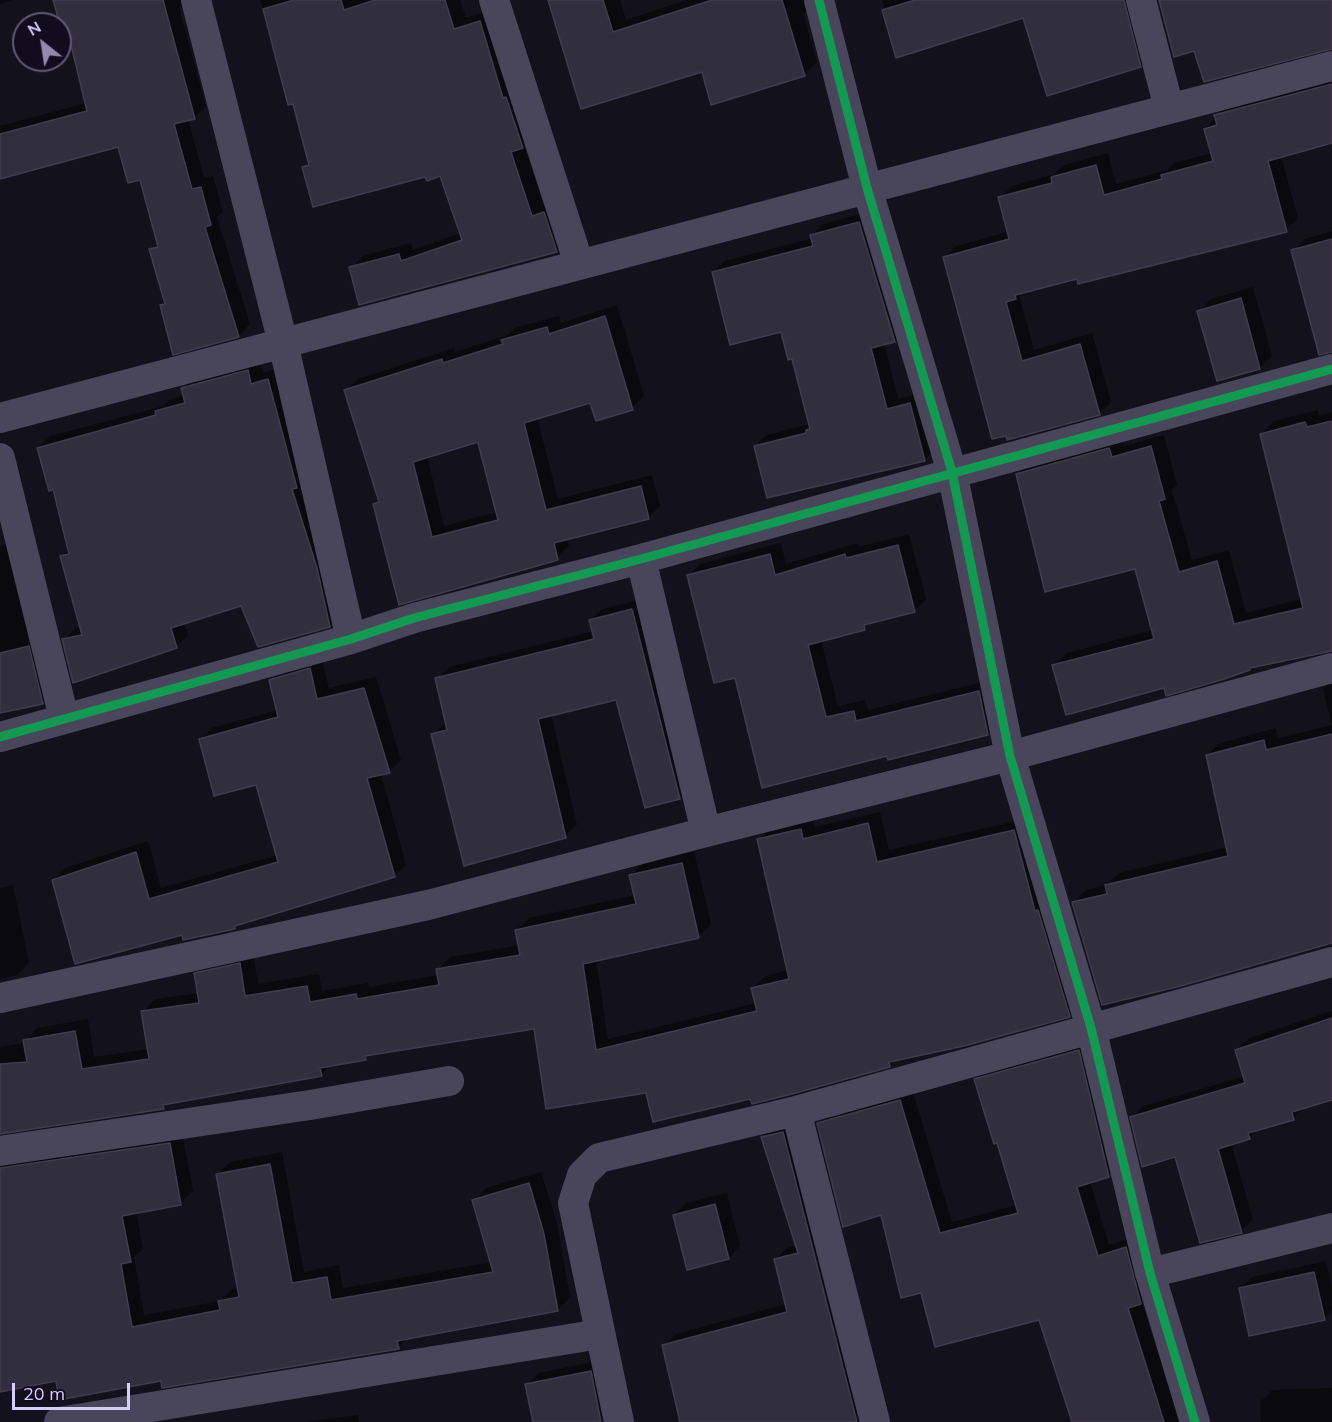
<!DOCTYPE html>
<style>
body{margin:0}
#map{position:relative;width:1332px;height:1422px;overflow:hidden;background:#13111b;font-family:Mulish,sans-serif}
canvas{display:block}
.north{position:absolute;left:12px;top:12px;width:60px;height:60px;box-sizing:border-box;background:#110d1f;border:2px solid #605978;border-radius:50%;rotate:330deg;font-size:16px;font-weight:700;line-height:24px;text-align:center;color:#d6ccfe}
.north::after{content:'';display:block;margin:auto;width:21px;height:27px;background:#928baf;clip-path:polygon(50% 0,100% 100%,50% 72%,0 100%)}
.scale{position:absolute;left:12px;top:1383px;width:118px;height:27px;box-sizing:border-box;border:3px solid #d6ccfe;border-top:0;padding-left:8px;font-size:18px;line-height:21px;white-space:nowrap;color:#d6ccfe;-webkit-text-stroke:4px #110d1f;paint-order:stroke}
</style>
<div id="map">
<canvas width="1332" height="1422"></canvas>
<div class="north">N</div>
<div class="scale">20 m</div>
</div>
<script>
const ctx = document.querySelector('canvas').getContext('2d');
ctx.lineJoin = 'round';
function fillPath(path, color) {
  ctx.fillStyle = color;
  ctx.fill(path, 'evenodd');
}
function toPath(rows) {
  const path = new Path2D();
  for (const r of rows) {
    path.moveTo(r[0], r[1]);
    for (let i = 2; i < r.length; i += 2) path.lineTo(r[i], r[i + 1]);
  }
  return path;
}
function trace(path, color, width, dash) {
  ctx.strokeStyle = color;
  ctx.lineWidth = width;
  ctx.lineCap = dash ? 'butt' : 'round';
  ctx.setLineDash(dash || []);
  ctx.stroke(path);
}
const shadow = toPath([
 [0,0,14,0,0,4],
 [60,0,182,0,183,4,179,8,206,106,194,118,188,119,204,178,213,176,223,212,217,217,250,324,238,336,161,306,166,301,151,250,159,242,141,178,119,145,0,177,0,126,86,103],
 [260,0,460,0,466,18,491,10,534,135,524,145,544,205,556,201,568,239,556,251,351,268,363,256,411,243,412,250,461,233,441,175,304,167,310,161,294,102,290,103],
 [550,0,620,0,626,20,687,0,811,0,812,5,803,14,817,62,804,75,703,70,582,107],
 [882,0,1139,0,1152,54,1140,66,1024,17,897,56],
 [1332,76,1332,142,1281,156,1298,218,1286,230,1078,277,1019,294,1034,350,1092,333,1111,402,1099,414,1008,439,944,258,956,246,1008,232,1000,198,1012,186,1055,174,1064,165,1108,153,1116,184,1167,170,1174,163,1212,153,1205,129,1228,104],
 [871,211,906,329,894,341,884,344,898,399,921,393,936,448,924,460,755,446,767,435,810,424,793,357,782,330,713,272,725,261,813,238,812,235,823,224],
 [1332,231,1332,351,1293,251,1305,239],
 [1253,287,1272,356,1260,368,1199,311,1211,299],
 [617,305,644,396,632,408,591,401,537,417,558,499,652,475,660,506,648,518,567,538,569,546,557,558,400,603,375,504,380,499,346,391,358,379,454,348,455,352,508,335,515,328,559,316,561,323],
 [479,442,498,512,444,526,427,456],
 [259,360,263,373,280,368,342,614,330,625,258,645,242,604,184,623,188,635,176,647,64,640,76,628,82,626,62,557,70,549,54,487,38,448,50,436,164,406,169,400,185,395,183,388,195,377],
 [1318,410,1319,416,1332,412,1332,650,1165,686,1054,666,1067,653,1153,630,1136,567,1017,474,1030,462,1122,437,1124,446,1164,435,1177,485,1172,490,1192,560,1229,550,1246,613,1302,599,1261,434,1274,421],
 [909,534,926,599,914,611,871,622,864,628,821,640,838,706,865,700,868,710,991,680,999,722,987,734,888,754,736,676,688,576,700,564,781,543,786,564,857,543,858,547],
 [10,543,54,690,42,702,0,712,0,546],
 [643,599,691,786,680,797,617,698,551,714,577,825,565,836,433,734,447,722,437,679,449,667,594,631,591,621,602,609],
 [321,657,329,688,376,677,401,760,389,772,381,774,406,864,394,876,240,923,234,928,183,934,53,880,65,868,148,841,161,888,277,855,257,783,200,740,212,728,278,710,271,680,283,668],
 [1332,681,1332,942,1073,903,1086,890,1106,885,1119,873,1228,847,1207,755,1220,743,1276,728,1278,738,1332,725,1323,689],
 [880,812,889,850,1026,819,1081,1003,1069,1016,896,1059,889,1066,751,1097,647,1091,535,1027,370,1054,365,1059,331,1064,321,1075,168,1103,163,1108,0,1132,0,1047,25,1043,37,1028,88,1019,94,1057,149,1049,143,1012,155,999,199,993,196,974,208,962,253,952,258,984,319,974,322,991,368,983,369,987,439,975,438,969,450,957,520,945,516,930,529,918,635,895,631,876,643,863,694,851,711,924,698,937,596,960,608,1039,756,1003,753,988,766,976,788,970,759,840,771,827,813,817,815,827],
 [13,885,29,963,17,975,0,979,0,888],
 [1332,1011,1332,1099,1305,1107,1293,1119,1259,1128,1249,1138,1231,1143,1253,1219,1241,1231,1176,1155,1132,1118,1144,1106,1245,1076,1237,1050,1249,1038],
 [1090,1039,1120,1164,1108,1176,1090,1181,1109,1245,1138,1236,1153,1291,1142,1302,1179,1422,1073,1422,1040,1318,922,1292,882,1213,819,1124,830,1112,912,1089,952,1222,1017,1205,998,1141,975,1080,987,1068],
 [795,1121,873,1422,683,1422,664,1346,676,1334,786,1304,775,1260,787,1248,797,1245,763,1137,775,1126],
 [182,1132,193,1191,180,1203,136,1212,143,1249,134,1257,144,1315,220,1301,232,1289,239,1288,218,1174,230,1162,282,1152,304,1272,339,1265,343,1288,492,1262,474,1201,486,1188,541,1172,557,1223,570,1297,558,1310,408,1337,398,1348,162,1380,57,1379,0,1390,0,1150],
 [727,1193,740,1246,728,1258,674,1215,686,1203],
 [1326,1261,1332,1289,1332,1311,1324,1319,1241,1288,1253,1277],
 [602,1360,618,1422,534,1422,527,1385,539,1373],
 [1332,1388,1332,1422,1261,1422,1260,1402,1272,1390],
 [358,1415,359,1422,305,1422]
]);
const building = toPath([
 [53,0,163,0,195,119,174,124,192,189,201,187,211,225,205,227,239,337,173,355,160,305,165,304,149,249,158,247,140,180,128,183,118,147,0,179,0,134,87,111,71,45,66,46,53,0],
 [294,0,341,0,344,10,375,0,445,0,454,29,480,21,503,98,506,97,523,148,511,152,532,216,544,212,557,252,359,305,349,267,399,254,401,261,462,240,440,176,427,181,425,177,313,207,302,167,309,165,293,104,288,105,263,9,294,0],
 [548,0,603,0,613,32,712,0,782,0,805,76,711,105,702,72,581,109,548,0],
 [915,0,1124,0,1141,67,1047,96,1023,18,896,58,882,10,915,0],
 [1159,0,1332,0,1332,49,1204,82,1194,51,1174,57,1159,0],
 [1332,84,1332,143,1268,161,1287,232,1078,284,1077,279,1015,295,1016,299,1006,302,1022,361,1080,344,1100,415,1007,440,1006,436,992,439,943,257,1009,239,998,197,1052,183,1051,177,1096,165,1104,195,1162,179,1161,175,1213,161,1204,129,1217,125,1214,115,1332,84],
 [859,222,895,342,871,348,887,409,910,403,925,461,767,498,754,446,806,433,806,430,810,429,792,359,788,360,781,332,730,345,712,272,813,246,810,235,859,222],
 [1332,239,1332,352,1319,355,1291,250,1332,239],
 [1241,298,1260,369,1217,381,1197,311,1241,298],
 [605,316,633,410,596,421,590,403,524,423,546,510,641,486,649,519,554,543,558,560,399,605,373,504,379,502,344,390,442,359,443,363,503,344,501,340,547,327,549,334,605,316],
 [475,443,478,443,498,520,432,537,413,462,475,443],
 [248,370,251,384,268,379,297,488,292,489,317,568,330,627,258,647,241,606,171,628,177,648,73,683,62,639,82,635,60,556,69,554,53,489,49,491,37,448,156,415,155,411,185,403,181,388,248,370],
 [1332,421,1332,651,1250,668,1250,670,1221,680,1166,696,1164,688,1066,715,1052,665,1154,639,1135,569,1045,592,1016,474,1109,448,1112,457,1151,446,1165,499,1159,501,1179,572,1217,561,1234,624,1303,608,1260,434,1305,422,1307,427,1332,421],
 [898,545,915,612,864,625,865,630,808,645,826,717,854,711,856,721,979,691,988,735,888,760,887,756,762,788,735,678,714,683,687,575,770,554,775,575,845,554,846,558,898,545],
 [632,609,680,799,645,808,616,700,538,719,566,838,464,866,431,734,447,730,435,678,594,639,589,620,632,609],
 [29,646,43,704,0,713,0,653,29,646],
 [310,668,317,699,364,688,390,773,367,778,395,877,235,926,235,929,183,940,182,935,75,964,52,880,136,852,149,899,278,862,256,785,214,796,199,739,278,717,269,680,310,668],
 [1332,734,1332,943,1177,987,1102,1005,1072,902,1107,894,1105,885,1228,856,1206,755,1264,740,1266,750,1332,734],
 [868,823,877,862,1014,830,1035,911,1038,910,1070,1017,964,1046,889,1062,890,1067,792,1094,752,1104,750,1099,653,1122,646,1093,546,1109,534,1029,365,1056,366,1060,320,1068,322,1076,163,1105,164,1109,0,1134,0,1064,27,1062,23,1040,75,1031,82,1069,149,1059,141,1011,199,1003,194,973,240,963,245,996,307,986,310,1002,356,994,357,999,439,985,436,969,520,955,515,930,636,904,629,875,682,863,699,938,583,964,596,1050,757,1011,751,988,789,979,757,839,801,829,803,839,868,823],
 [1332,1018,1332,1100,1292,1112,1294,1120,1248,1133,1250,1139,1218,1149,1242,1233,1200,1243,1175,1157,1142,1167,1130,1117,1245,1083,1235,1050,1332,1018],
 [1079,1050,1109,1177,1077,1187,1098,1256,1126,1247,1141,1304,1128,1308,1164,1422,1072,1422,1039,1320,935,1347,921,1293,901,1298,881,1215,843,1227,817,1123,900,1100,940,1233,1018,1213,997,1143,994,1144,974,1079,1079,1050],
 [783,1132,857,1422,680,1422,662,1345,787,1312,774,1259,798,1253,761,1137,783,1132],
 [170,1143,181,1205,122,1216,131,1262,121,1264,132,1327,220,1310,218,1301,239,1297,216,1174,270,1164,292,1283,327,1277,331,1300,493,1272,472,1200,529,1183,544,1234,558,1311,397,1341,399,1349,162,1388,161,1381,59,1400,56,1381,0,1392,0,1168,170,1143],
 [715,1204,729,1259,687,1270,673,1215,715,1204],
 [1314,1272,1325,1320,1249,1336,1239,1288,1314,1272],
 [591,1371,601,1422,533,1422,525,1384,591,1371]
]);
const minor = toPath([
 [196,0,283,343,351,639],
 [494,0,579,264],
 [819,0,867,188,952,472,1010,756,1091,1028,1150,1273,1195,1422],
 [1141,0,1169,108],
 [0,418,1332,66],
 [0,458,64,718],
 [641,559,706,832],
 [0,737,351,639,414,618,641,559,1332,369],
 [0,998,428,905,706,832,1010,756,1332,668],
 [796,1111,875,1422],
 [0,1151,310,1105,449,1081],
 [1150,1273,1332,1228],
 [59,1422,600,1334],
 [619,1422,573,1203,582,1175,599,1158,796,1111,1332,962]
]);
const cycleway = toPath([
 [819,0,867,188,952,472,1010,756,1091,1028,1150,1273,1195,1422],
 [0,737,351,639,414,618,641,559,1332,369]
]);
fillPath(shadow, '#0007');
fillPath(building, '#312e3d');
trace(building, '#413b4f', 1.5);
trace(minor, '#49465c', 30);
trace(cycleway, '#139951', 9);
</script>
